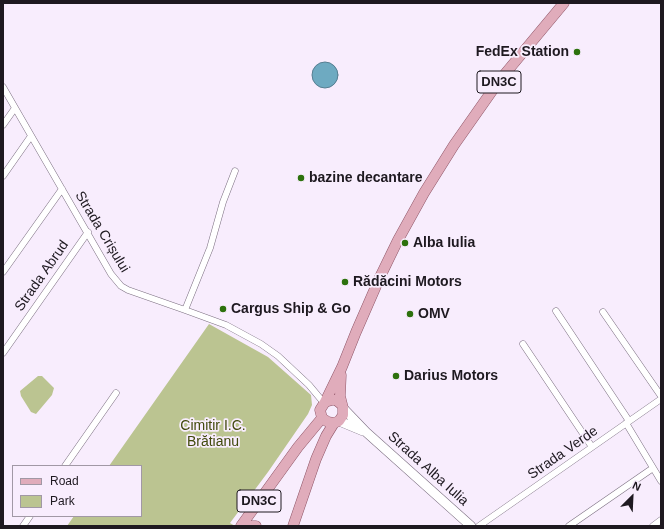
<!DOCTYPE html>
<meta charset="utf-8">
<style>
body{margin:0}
#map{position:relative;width:664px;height:529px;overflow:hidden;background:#f8edfd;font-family:Helvetica,sans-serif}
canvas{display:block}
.frame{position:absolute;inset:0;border:4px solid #1e1920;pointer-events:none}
.legend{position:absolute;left:12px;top:465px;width:130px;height:52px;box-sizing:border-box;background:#f8edfd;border:1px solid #a198a5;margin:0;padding:5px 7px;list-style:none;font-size:12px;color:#1e1920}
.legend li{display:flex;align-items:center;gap:8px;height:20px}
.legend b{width:20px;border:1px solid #a198a5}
.north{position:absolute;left:612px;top:477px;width:40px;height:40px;-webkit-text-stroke:3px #f8edfd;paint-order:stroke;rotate:24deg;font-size:11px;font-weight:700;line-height:16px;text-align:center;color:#1e1920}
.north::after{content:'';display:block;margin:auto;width:14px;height:18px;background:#1e1920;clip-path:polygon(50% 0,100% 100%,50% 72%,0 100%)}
</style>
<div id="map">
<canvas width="664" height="529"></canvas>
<div class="frame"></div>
<ul class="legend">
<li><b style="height:5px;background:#e0acbb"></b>Road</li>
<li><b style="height:11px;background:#bbc491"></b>Park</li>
</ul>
<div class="north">N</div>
</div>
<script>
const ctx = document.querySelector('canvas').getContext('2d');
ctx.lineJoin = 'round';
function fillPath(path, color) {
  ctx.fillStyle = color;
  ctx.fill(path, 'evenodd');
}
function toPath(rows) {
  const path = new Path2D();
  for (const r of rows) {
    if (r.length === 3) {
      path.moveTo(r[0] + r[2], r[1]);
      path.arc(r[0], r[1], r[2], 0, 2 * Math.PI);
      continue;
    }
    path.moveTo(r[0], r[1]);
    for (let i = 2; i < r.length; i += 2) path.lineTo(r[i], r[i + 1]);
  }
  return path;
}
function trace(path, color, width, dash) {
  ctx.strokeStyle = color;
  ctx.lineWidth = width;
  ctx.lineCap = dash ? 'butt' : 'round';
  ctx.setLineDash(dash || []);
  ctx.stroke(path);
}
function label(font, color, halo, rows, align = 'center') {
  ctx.font = font + ' Helvetica,sans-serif';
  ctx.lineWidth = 3.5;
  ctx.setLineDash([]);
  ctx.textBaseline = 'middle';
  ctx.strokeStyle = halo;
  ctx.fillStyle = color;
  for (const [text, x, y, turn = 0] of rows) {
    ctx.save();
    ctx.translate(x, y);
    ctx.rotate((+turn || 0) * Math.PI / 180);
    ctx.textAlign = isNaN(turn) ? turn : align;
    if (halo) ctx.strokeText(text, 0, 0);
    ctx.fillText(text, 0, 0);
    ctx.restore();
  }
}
const green = toPath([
 [209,324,268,357,311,395,312,405,308,414,268,472,230,523,235,526,67,526,74,516,141,516,141,466,109,466],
 [38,376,42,376,54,388,52,395,36,414,31,412,21,396,20,391]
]);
const water = toPath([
 [325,75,13]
]);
const street = toPath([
 [3,87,111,274,121,286,128,290,185,310,226,325,261,344,278,356,309,385,324,403],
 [3,125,15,108],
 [3,176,31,136],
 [3,272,62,189],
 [185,310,210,248,223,202,235,171],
 [556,311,629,421],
 [603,312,661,396],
 [523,344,592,447],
 [3,353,88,232],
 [626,423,661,481],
 [65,466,116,393],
 [23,526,30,516],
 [479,526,661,399],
 [569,526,653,468],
 [653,526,661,520]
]);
const secondary = toPath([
 [343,408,366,432,471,526],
 [339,421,363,431]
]);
const primary = toPath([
 [341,375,340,396,343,408,343,415,339,421,334,423,328,422,322,418,320,410,325,402,332,400,336,400,342,405],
 [325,402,342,367,356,332,380,277,398,240,424,193,454,145,499,81,564,3],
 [241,526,298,447,322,418],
 [249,526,256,526],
 [293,526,316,459,326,436,334,423]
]);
const markers = [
 [577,52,4,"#2d710d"],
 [301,178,4,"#2d710d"],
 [405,243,4,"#2d710d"],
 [345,282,4,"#2d710d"],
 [223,309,4,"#2d710d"],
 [410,314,4,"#2d710d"],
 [396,376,4,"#2d710d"]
];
const shields = [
 [499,82,44],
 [259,501,44]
];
const shieldNames = [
 ["DN3C",499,82],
 ["DN3C",259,501]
];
const poiNames = [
 ["FedEx Station",569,52,"right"],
 ["bazine decantare",309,178],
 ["Alba Iulia",413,243],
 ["Rădăcini Motors",353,282],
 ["Cargus Ship & Go",231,309],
 ["OMV",418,314],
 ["Darius Motors",404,376]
];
const streetNames = [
 ["Strada Crișului",102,232,59],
 ["Strada Abrud",42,276,-55],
 ["Strada Verde",563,453,-35],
 ["Strada Alba Iulia",428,469,42]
];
const parkNames = [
 ["Cimitir I.C.",213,426],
 ["Brătianu",213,442]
];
fillPath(green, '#bbc491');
fillPath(water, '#6eaac1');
trace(water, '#567e91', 1);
trace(street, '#7b6e80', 7);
trace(secondary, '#7b6e80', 10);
trace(primary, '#8f5567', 11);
trace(street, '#fff', 6);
trace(secondary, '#fff', 9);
trace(primary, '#e0acbb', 10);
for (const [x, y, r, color] of markers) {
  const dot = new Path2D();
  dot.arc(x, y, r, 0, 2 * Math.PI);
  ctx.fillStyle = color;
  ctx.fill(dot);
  trace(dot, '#f8edfd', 1.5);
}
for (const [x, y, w] of shields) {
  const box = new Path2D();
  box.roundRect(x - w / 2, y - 11, w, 22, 3);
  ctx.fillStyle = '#f8edfd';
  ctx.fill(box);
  trace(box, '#1e1920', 1);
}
label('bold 13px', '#1e1920', null, shieldNames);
label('bold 14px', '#1e1920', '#f8edfd', poiNames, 'left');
label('14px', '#1e1920', '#f8edfd', streetNames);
label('14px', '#41490c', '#f8edfd', parkNames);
</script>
